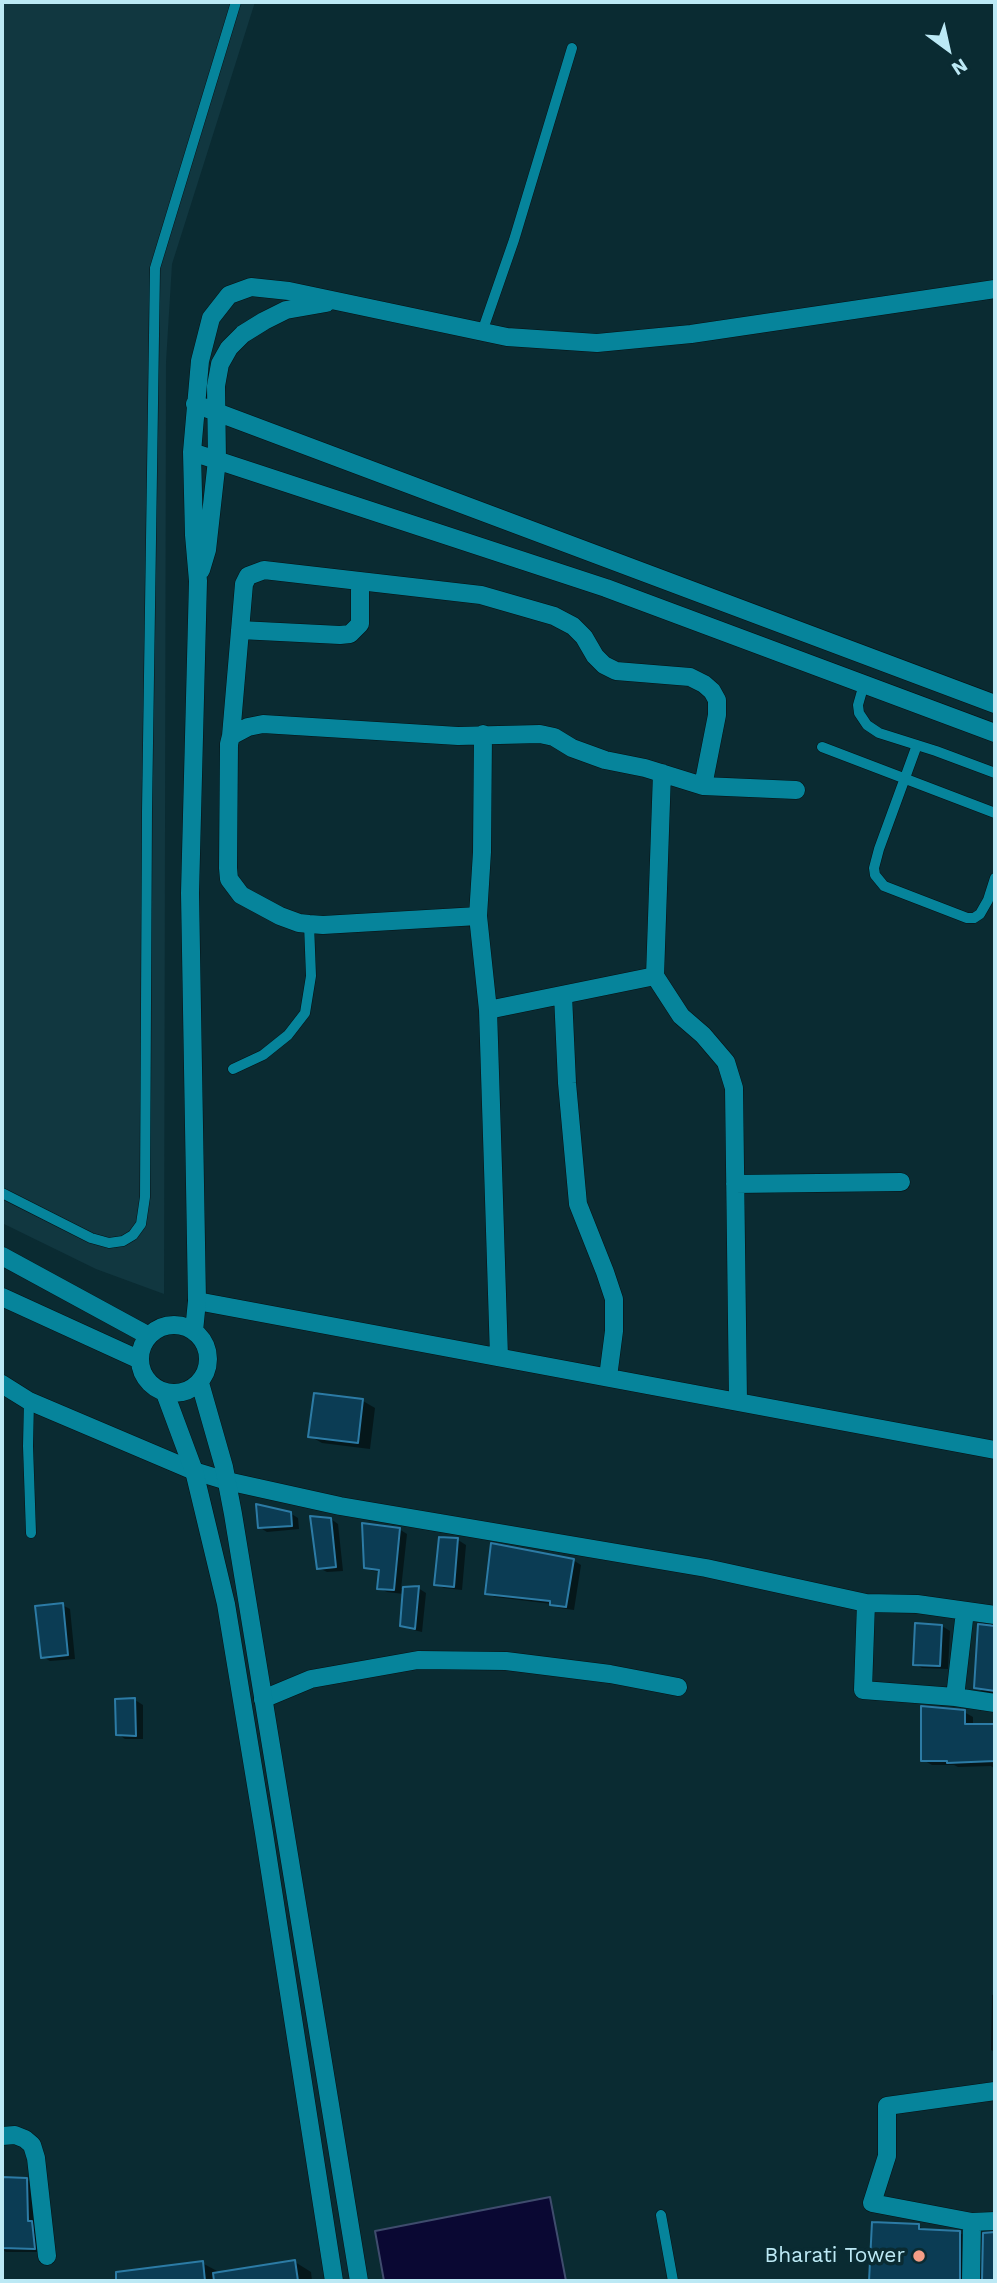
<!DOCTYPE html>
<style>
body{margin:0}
#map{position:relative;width:997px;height:2283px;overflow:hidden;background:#0a2b32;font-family:"Work Sans",sans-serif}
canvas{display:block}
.frame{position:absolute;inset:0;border:4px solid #bce9f5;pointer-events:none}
.north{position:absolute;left:913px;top:14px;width:70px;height:70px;-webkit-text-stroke:5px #0a2b32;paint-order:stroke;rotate:147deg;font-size:19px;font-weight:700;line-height:28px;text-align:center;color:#bce9f5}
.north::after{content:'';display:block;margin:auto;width:24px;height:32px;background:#bce9f5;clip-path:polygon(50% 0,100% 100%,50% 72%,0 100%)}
</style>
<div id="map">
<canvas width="997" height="2283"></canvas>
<div class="frame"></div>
<div class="north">N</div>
</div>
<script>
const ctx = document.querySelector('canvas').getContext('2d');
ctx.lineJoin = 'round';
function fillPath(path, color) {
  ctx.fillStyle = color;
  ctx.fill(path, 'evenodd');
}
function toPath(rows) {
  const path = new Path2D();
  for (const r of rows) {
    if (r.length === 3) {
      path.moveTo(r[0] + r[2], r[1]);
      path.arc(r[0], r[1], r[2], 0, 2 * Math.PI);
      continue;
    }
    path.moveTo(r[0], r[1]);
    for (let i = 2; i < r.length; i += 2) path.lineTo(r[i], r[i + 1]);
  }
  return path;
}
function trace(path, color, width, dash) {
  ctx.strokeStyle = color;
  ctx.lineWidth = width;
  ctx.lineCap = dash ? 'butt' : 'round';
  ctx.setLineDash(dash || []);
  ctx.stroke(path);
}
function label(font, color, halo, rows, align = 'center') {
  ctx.font = font + ' "Work Sans",sans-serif';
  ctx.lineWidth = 7;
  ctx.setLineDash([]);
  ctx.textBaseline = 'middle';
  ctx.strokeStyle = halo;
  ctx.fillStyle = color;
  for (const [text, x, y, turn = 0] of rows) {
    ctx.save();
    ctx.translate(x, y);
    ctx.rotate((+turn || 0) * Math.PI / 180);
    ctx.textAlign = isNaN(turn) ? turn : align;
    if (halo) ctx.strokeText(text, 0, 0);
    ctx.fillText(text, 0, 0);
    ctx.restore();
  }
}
const built = toPath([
 [2,2,255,2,172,264,166,362,164,1294,96,1269,2,1223]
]);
const water = toPath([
 [550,2197,566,2281,384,2281,375,2231,550,2197]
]);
const shadow = toPath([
 [315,1395,363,1401,375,1408,370,1449,322,1443,310,1436],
 [290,1513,298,1518,299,1529,267,1532,259,1527],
 [331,1519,338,1524,343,1571,327,1572,319,1568],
 [399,1529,407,1534,401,1589,418,1588,426,1593,422,1632,409,1629,401,1625,404,1594,387,1592,379,1588,381,1572,373,1571,365,1567],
 [440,1539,458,1540,466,1545,462,1590,444,1588,436,1584],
 [573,1560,581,1565,574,1610,559,1608,552,1604,495,1597,487,1593],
 [62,1605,70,1609,75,1659,50,1661,43,1657],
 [942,1626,950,1631,948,1669,922,1668,915,1664],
 [980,1626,995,1627,995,1694,985,1693,976,1687],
 [135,1700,143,1705,143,1739,125,1739,118,1734],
 [964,1712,973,1717,973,1726,995,1726,995,1769,991,1766,958,1767,954,1765,932,1765,923,1760],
 [995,1994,995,2052,991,2050,992,1995],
 [2,2179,26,2179,34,2184,42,2252,6,2252,2,2249],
 [874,2224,918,2226,927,2231,960,2233,976,2243,976,2281,871,2281],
 [295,2262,311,2272,312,2281,120,2281,119,2273,202,2263,219,2272]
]);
const building = toPath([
 [314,1393,363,1399,358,1443,308,1437,314,1393],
 [256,1504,291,1512,292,1526,258,1528,256,1504],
 [310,1516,331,1518,336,1567,317,1569,310,1516],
 [362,1523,400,1528,394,1590,377,1589,379,1570,364,1568,362,1523],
 [439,1537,458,1538,454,1587,434,1585,439,1537],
 [491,1543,574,1559,566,1607,550,1605,550,1601,485,1594,491,1543],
 [419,1586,415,1629,400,1626,403,1587,419,1586],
 [63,1603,68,1655,41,1658,35,1606,63,1603],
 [915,1623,942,1625,940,1666,913,1665,915,1623],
 [978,1624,995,1626,995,1691,974,1688,978,1624],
 [135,1698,136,1736,116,1735,115,1699,135,1698],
 [921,1706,965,1710,965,1724,995,1724,995,1761,947,1763,947,1761,921,1761,921,1706],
 [2,2177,27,2178,28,2221,32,2221,35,2249,2,2248,2,2177],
 [872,2222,919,2224,919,2229,960,2231,960,2281,869,2281,872,2222],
 [995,2232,995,2281,982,2281,983,2233,995,2232],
 [295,2260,298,2281,214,2281,213,2273,295,2260],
 [203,2261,205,2281,116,2281,116,2272,203,2261]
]);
const service = toPath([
 [482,332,514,240,572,48],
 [864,684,858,705,859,713,867,725,879,733,936,751,995,773],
 [917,745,879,849,874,868,875,875,884,886,967,918,974,918,980,914,988,900,995,878],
 [822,747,995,813],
 [233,1069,263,1055,288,1035,305,1013,311,976,309,924],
 [2,1193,91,1238,109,1243,123,1241,133,1235,141,1224,145,1197,147,811,155,268,236,2],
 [29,1401,28,1446,31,1533],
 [661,2215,673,2281]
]);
const minor = toPath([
 [240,630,340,635,350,634,360,624,360,582],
 [483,734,482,852,478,916,488,1010],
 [231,736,244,584,248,576,264,570,481,595,554,616,573,626,584,637,595,656,604,665,616,671,690,677,704,684,712,691,717,700,717,715,703,786],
 [662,773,655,976,681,1016,703,1035,726,1062,734,1088,738,1401],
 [478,916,323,925,309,924,299,923,280,916,241,895,229,879,228,868,229,744,231,736,248,727,263,724,458,736,540,734,554,737,572,748,605,760,645,768,703,786,796,790],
 [563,995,567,1083,578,1204,605,1272,614,1299,614,1331,608,1377],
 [735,1184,901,1182],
 [197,1301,995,1450],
 [499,1357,488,1010,655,976],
 [2,1384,29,1401,194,1471,227,1481,340,1506,706,1568,866,1603,917,1604,995,1615],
 [866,1603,863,1690,955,1697,965,1611],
 [955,1697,995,1703],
 [263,1699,311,1679,418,1660,506,1661,610,1674,678,1687],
 [2,2136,15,2135,25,2139,32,2145,36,2158,47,2256],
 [972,2222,872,2203,887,2156,887,2106,995,2091],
 [971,2281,972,2222,995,2221]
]);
const tertiary = toPath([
 [195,404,995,704],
 [192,452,606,588,995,733],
 [201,570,207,550,217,460,216,386,220,364,229,348,243,334,264,321,286,310,326,303],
 [2,1256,149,1336],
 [2,1297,140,1360],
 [174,1359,34],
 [194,1331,197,1301,190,893,198,581,194,535,192,452,200,361,211,318,229,295,251,287,289,291,507,337,597,343,691,334,995,289],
 [200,1383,224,1467,233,1514,359,2281],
 [165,1393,194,1471,226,1604,264,1833,334,2281]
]);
const markers = [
 [919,2256,7,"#f49e87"]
];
const poiNames = [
 ["Bharati Tower",905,2256]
];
fillPath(built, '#113740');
fillPath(water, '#0a0833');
trace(water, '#3f4c6d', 2);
fillPath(shadow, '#0007');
fillPath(building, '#0b3c54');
trace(building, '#2c7ba5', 2);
trace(service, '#051114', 11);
trace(minor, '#051114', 19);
trace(tertiary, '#051114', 19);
trace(service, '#06849b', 10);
trace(minor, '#06849b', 18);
trace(tertiary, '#06849b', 18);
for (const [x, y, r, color] of markers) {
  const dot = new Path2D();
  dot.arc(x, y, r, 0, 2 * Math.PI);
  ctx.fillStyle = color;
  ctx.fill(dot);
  trace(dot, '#0a2b32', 2.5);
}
label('21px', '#bce9f5', '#0a2b32', poiNames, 'right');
</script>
